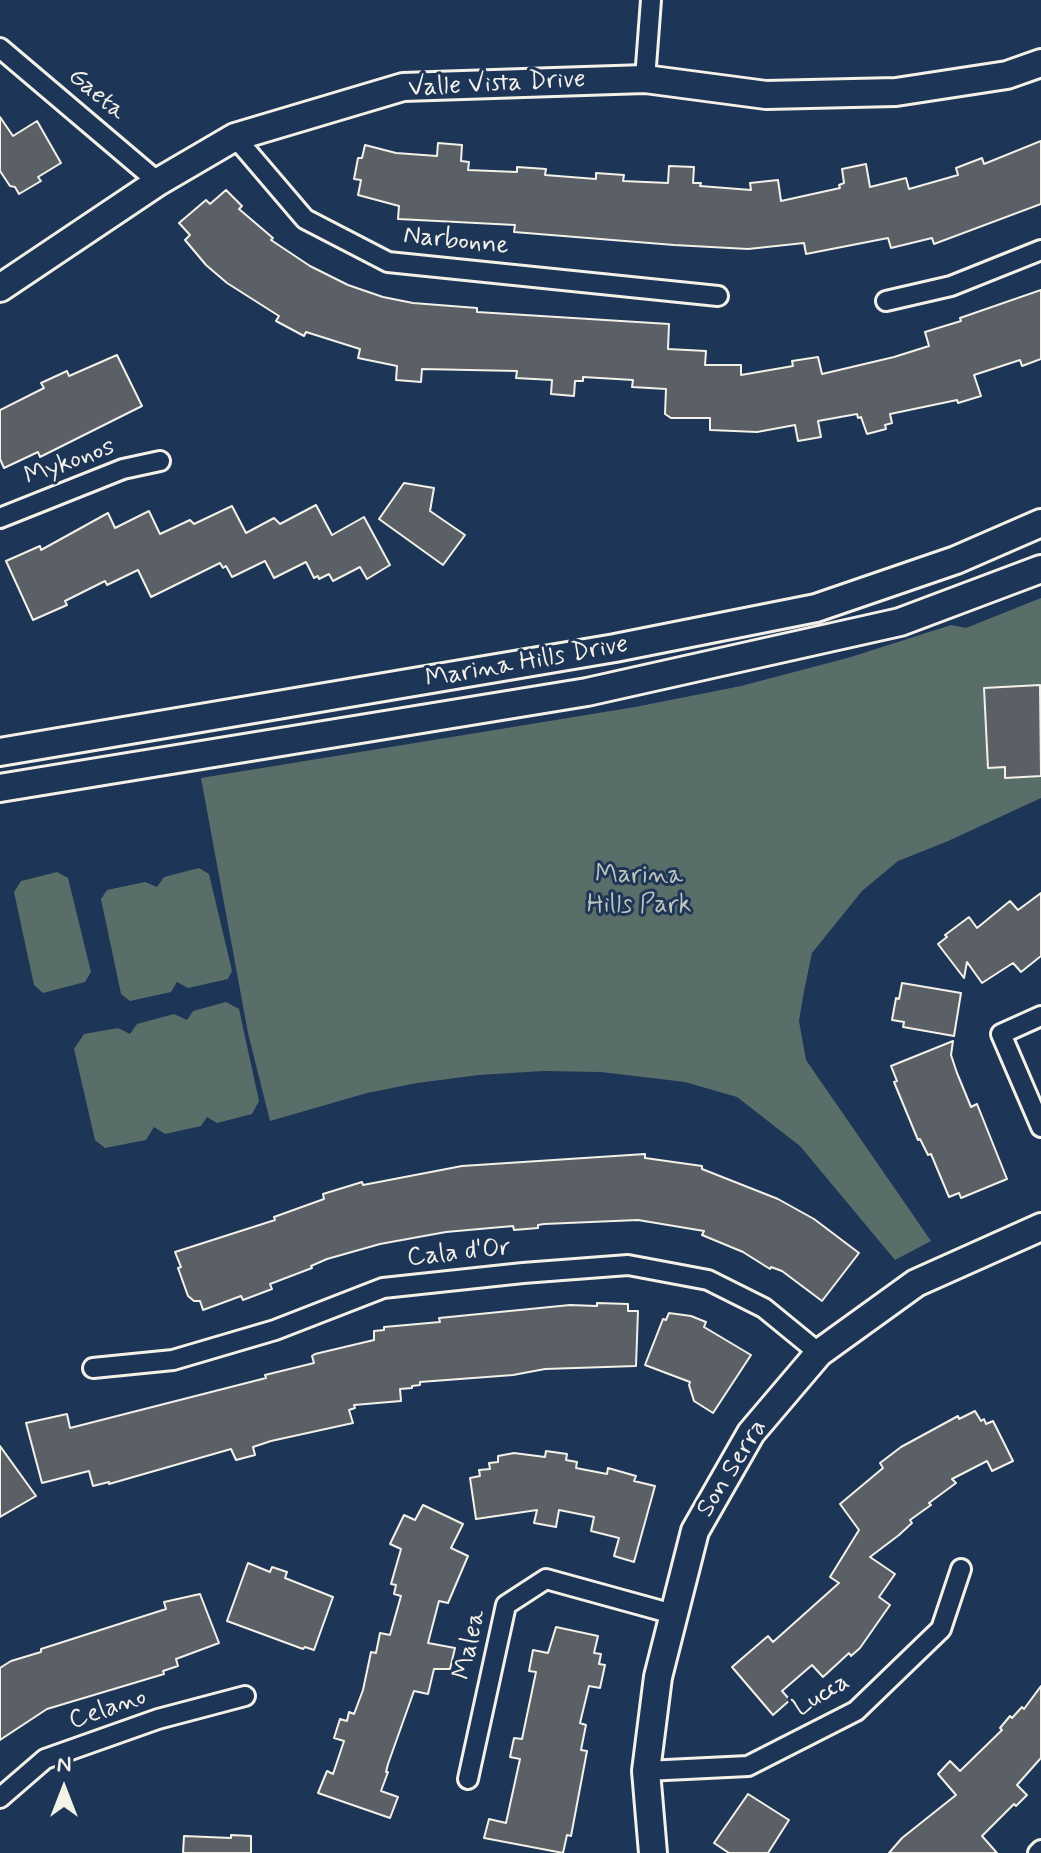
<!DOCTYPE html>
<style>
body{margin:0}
#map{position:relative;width:1041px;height:1853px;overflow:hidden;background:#1d3557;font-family:Mynerve,sans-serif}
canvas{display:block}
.north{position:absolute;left:24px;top:1749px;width:80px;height:80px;-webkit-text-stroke:6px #1d3557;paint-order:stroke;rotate:0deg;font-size:22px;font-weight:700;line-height:32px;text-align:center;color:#f4f1e8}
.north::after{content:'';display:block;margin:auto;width:28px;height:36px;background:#f4f1e8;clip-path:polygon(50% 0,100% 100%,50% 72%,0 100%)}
</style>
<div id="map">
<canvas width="1041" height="1853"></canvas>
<div class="north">N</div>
</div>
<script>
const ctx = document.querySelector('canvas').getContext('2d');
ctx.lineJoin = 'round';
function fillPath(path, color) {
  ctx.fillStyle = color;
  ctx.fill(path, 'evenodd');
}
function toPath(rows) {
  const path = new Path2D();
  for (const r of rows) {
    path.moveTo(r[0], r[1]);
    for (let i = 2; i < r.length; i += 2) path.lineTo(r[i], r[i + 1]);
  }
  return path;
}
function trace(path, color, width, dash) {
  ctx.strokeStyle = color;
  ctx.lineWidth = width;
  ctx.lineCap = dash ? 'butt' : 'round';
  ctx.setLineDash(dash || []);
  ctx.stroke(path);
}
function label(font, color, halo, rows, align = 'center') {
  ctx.font = font + ' Mynerve,sans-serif';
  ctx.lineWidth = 6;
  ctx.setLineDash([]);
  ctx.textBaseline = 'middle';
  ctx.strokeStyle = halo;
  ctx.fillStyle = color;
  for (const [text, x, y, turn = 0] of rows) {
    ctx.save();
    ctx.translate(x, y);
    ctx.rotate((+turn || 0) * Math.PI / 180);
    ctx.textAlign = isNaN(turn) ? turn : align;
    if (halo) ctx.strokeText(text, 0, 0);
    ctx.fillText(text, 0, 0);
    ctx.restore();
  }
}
const green = toPath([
 [1041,598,1041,798,946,842,898,861,862,891,812,953,804,991,799,1021,806,1060,931,1241,895,1260,800,1146,737,1097,685,1082,601,1072,543,1071,479,1075,417,1083,367,1093,270,1121,248,1033,201,778,635,707,741,686,851,657,951,625,966,628],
 [199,868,209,874,232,971,228,979,188,988,177,982,171,992,130,1001,121,994,101,899,107,890,145,882,157,887,164,877],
 [57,872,68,878,91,972,85,982,43,993,34,985,14,892,21,881],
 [226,1002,239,1009,259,1101,252,1114,217,1123,207,1117,201,1126,165,1134,154,1127,146,1140,105,1148,95,1140,74,1049,84,1034,118,1028,130,1034,137,1024,174,1014,187,1020,193,1011]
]);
const building = toPath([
 [0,117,13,136,37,121,61,163,38,177,41,181,19,194,15,187,10,186,0,171,0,117],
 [1041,141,1041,204,934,244,932,238,891,248,888,238,806,254,804,243,748,249,674,245,514,232,515,225,398,219,399,206,358,195,361,180,354,179,358,158,362,158,365,145,396,153,437,156,438,143,462,145,461,161,469,162,468,170,517,172,517,167,546,169,545,175,596,179,596,173,624,175,623,181,668,183,669,166,694,167,693,183,701,183,700,186,751,190,750,183,778,180,781,201,840,188,839,185,844,183,842,169,866,164,870,187,906,178,909,189,958,175,956,168,982,158,984,164,1041,141],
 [226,190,242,206,239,209,273,238,271,240,310,266,348,285,383,297,413,303,477,308,477,312,669,324,668,349,706,351,705,365,741,365,741,375,793,366,792,361,818,357,822,374,894,357,929,346,925,332,961,321,960,318,1041,290,1041,359,1022,366,1020,360,974,375,981,396,958,403,957,400,890,414,892,423,885,425,886,429,867,434,861,417,858,418,857,414,818,421,821,437,798,441,795,425,757,432,710,430,710,418,671,418,665,414,666,389,632,387,633,380,583,377,583,381,575,381,574,396,551,394,552,380,516,378,517,371,422,369,421,382,396,380,397,366,358,358,360,349,306,332,304,336,276,321,279,316,227,283,206,265,185,240,190,235,179,223,206,200,210,204,226,190],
 [117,355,142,406,40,457,38,452,4,468,0,459,0,410,44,388,41,383,67,371,69,376,117,355],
 [404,483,434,488,430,511,465,535,443,565,379,519,404,483],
 [316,505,332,535,364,517,390,565,367,579,360,567,333,581,329,574,319,579,318,576,314,578,306,562,274,578,265,561,232,577,226,566,223,568,220,563,151,597,138,570,107,585,105,581,65,601,67,605,33,620,6,561,40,546,41,550,108,513,115,528,149,511,160,534,190,520,194,524,232,506,246,533,274,518,280,524,316,505],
 [1040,685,1041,776,1005,778,1005,767,988,768,984,688,1040,685],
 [1041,893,1041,956,1021,972,1013,963,982,983,967,962,964,978,938,944,947,937,945,935,969,917,977,928,1010,901,1018,910,1041,893],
 [902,983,961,993,954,1036,903,1027,904,1022,892,1020,896,998,899,999,902,983],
 [953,1041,951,1055,957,1073,971,1107,977,1104,1007,1179,961,1198,959,1193,949,1197,931,1154,928,1155,920,1139,918,1140,894,1082,897,1081,891,1066,953,1041],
 [645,1154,645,1158,702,1166,702,1169,778,1199,814,1219,859,1253,822,1301,782,1271,771,1267,770,1269,743,1252,702,1235,704,1231,638,1220,544,1224,538,1225,538,1228,514,1230,513,1226,446,1232,380,1244,327,1259,311,1266,312,1268,270,1284,272,1289,243,1300,241,1296,203,1310,200,1301,194,1301,188,1296,178,1268,181,1267,175,1252,275,1220,274,1217,324,1199,323,1194,362,1182,363,1185,462,1166,645,1154],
 [597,1303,628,1304,628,1311,638,1311,636,1366,545,1369,513,1375,420,1382,420,1385,412,1386,412,1388,400,1389,401,1401,354,1405,355,1408,349,1410,353,1423,271,1441,253,1447,255,1455,236,1460,231,1449,109,1484,109,1482,93,1486,89,1471,42,1483,26,1423,67,1414,70,1428,266,1378,265,1375,314,1363,312,1356,315,1354,374,1340,374,1331,384,1330,384,1327,440,1322,439,1318,570,1305,597,1306,597,1303],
 [669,1313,691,1316,706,1322,704,1327,751,1355,713,1413,694,1401,689,1385,690,1382,645,1365,663,1319,666,1320,669,1313],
 [975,1411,981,1421,984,1419,986,1424,993,1421,1013,1461,992,1471,987,1461,952,1479,956,1483,929,1503,931,1505,910,1520,912,1523,899,1535,870,1557,895,1574,879,1597,890,1605,860,1648,851,1656,849,1653,823,1677,812,1665,782,1691,790,1700,773,1715,732,1667,768,1636,773,1642,839,1583,830,1577,859,1530,840,1504,883,1468,880,1463,901,1447,958,1416,959,1419,975,1411],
 [0,1446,36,1496,0,1517,0,1446],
 [546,1451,567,1454,566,1460,577,1462,576,1468,607,1474,608,1468,636,1476,634,1481,655,1486,634,1562,614,1556,619,1538,591,1531,594,1517,559,1510,556,1527,534,1523,537,1510,476,1519,470,1478,480,1476,479,1470,490,1469,489,1463,498,1462,498,1456,514,1453,545,1457,546,1451],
 [423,1505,463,1524,451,1548,468,1556,448,1603,439,1601,428,1643,455,1648,450,1669,434,1669,428,1694,414,1691,388,1764,386,1772,388,1772,381,1791,398,1797,390,1818,318,1793,327,1771,333,1774,344,1741,334,1738,340,1719,347,1721,349,1712,354,1714,363,1690,371,1652,376,1653,380,1633,390,1635,401,1596,394,1594,396,1585,391,1584,401,1549,390,1544,404,1515,415,1520,423,1505],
 [248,1563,270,1572,272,1567,287,1572,285,1578,333,1597,314,1650,305,1647,303,1649,227,1621,248,1563],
 [200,1594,219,1643,176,1659,178,1666,163,1671,164,1674,47,1709,0,1740,0,1668,11,1661,41,1652,41,1649,166,1609,164,1602,200,1594],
 [556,1627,598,1636,594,1653,601,1654,599,1664,605,1665,600,1688,589,1686,580,1723,586,1725,581,1750,587,1751,571,1836,567,1835,563,1853,484,1838,489,1819,506,1823,520,1759,510,1757,514,1738,522,1739,536,1672,529,1671,533,1650,548,1653,556,1627],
 [1041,1686,1041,1758,1017,1785,1027,1795,1016,1806,1014,1804,982,1836,997,1853,889,1853,902,1838,956,1795,938,1774,950,1761,960,1771,1002,1730,1000,1728,1010,1716,1012,1718,1022,1707,1024,1709,1041,1686],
 [748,1794,789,1820,768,1853,729,1853,714,1843,748,1794],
 [231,1835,251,1836,251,1853,183,1853,184,1836,231,1838,231,1835]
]);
const street = toPath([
 [0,48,158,182],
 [645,79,651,0],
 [235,137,305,219,388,262,718,296],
 [886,301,951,286,1041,250],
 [0,518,123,469,160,461],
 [1041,1016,1001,1034,1041,1127],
 [93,1368,173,1360,275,1330,383,1288,523,1273,628,1265,708,1280,764,1308,819,1353],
 [646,1771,748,1766,856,1711,941,1629,961,1569],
 [468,1779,506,1605,546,1579,673,1614],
 [0,1798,45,1759,158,1719,245,1696],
 [1038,1853,1041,1850]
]);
const secondary = toPath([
 [0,288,158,182,235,137,403,87,645,79,766,95,896,92,1007,75,1041,63],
 [0,752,615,648,816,608,956,560,1041,523],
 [0,788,587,692,900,622,1041,569],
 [653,1853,646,1771,658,1677,695,1531,751,1433,819,1353,916,1283,1041,1227]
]);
const streetNames = [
 ["Valle Vista Drive",497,85,-3],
 ["Gaeta",96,95,40],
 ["Narbonne",456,242,6],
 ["Mykonos",70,463,-20],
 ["Marina Hills Drive",527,663,-10],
 ["Cala d'Or",459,1254,-6],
 ["Son Serra",733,1469,-58],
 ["Malea",471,1645,-77],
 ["Lucca",822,1696,-31],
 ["Celano",108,1710,-19]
];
const parkNames = [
 ["Marina",639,877],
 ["Hills Park",639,907]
];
fillPath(green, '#5a6e69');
fillPath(building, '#5a6066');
trace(building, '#f4f1e8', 2);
trace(street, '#f4f1e8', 24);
trace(secondary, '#f4f1e8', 32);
trace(street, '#1d3557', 18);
trace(secondary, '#1d3557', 26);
label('26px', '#f4f1e8', '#1d3557', streetNames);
label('26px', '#bec3bc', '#1d3557', parkNames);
</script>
